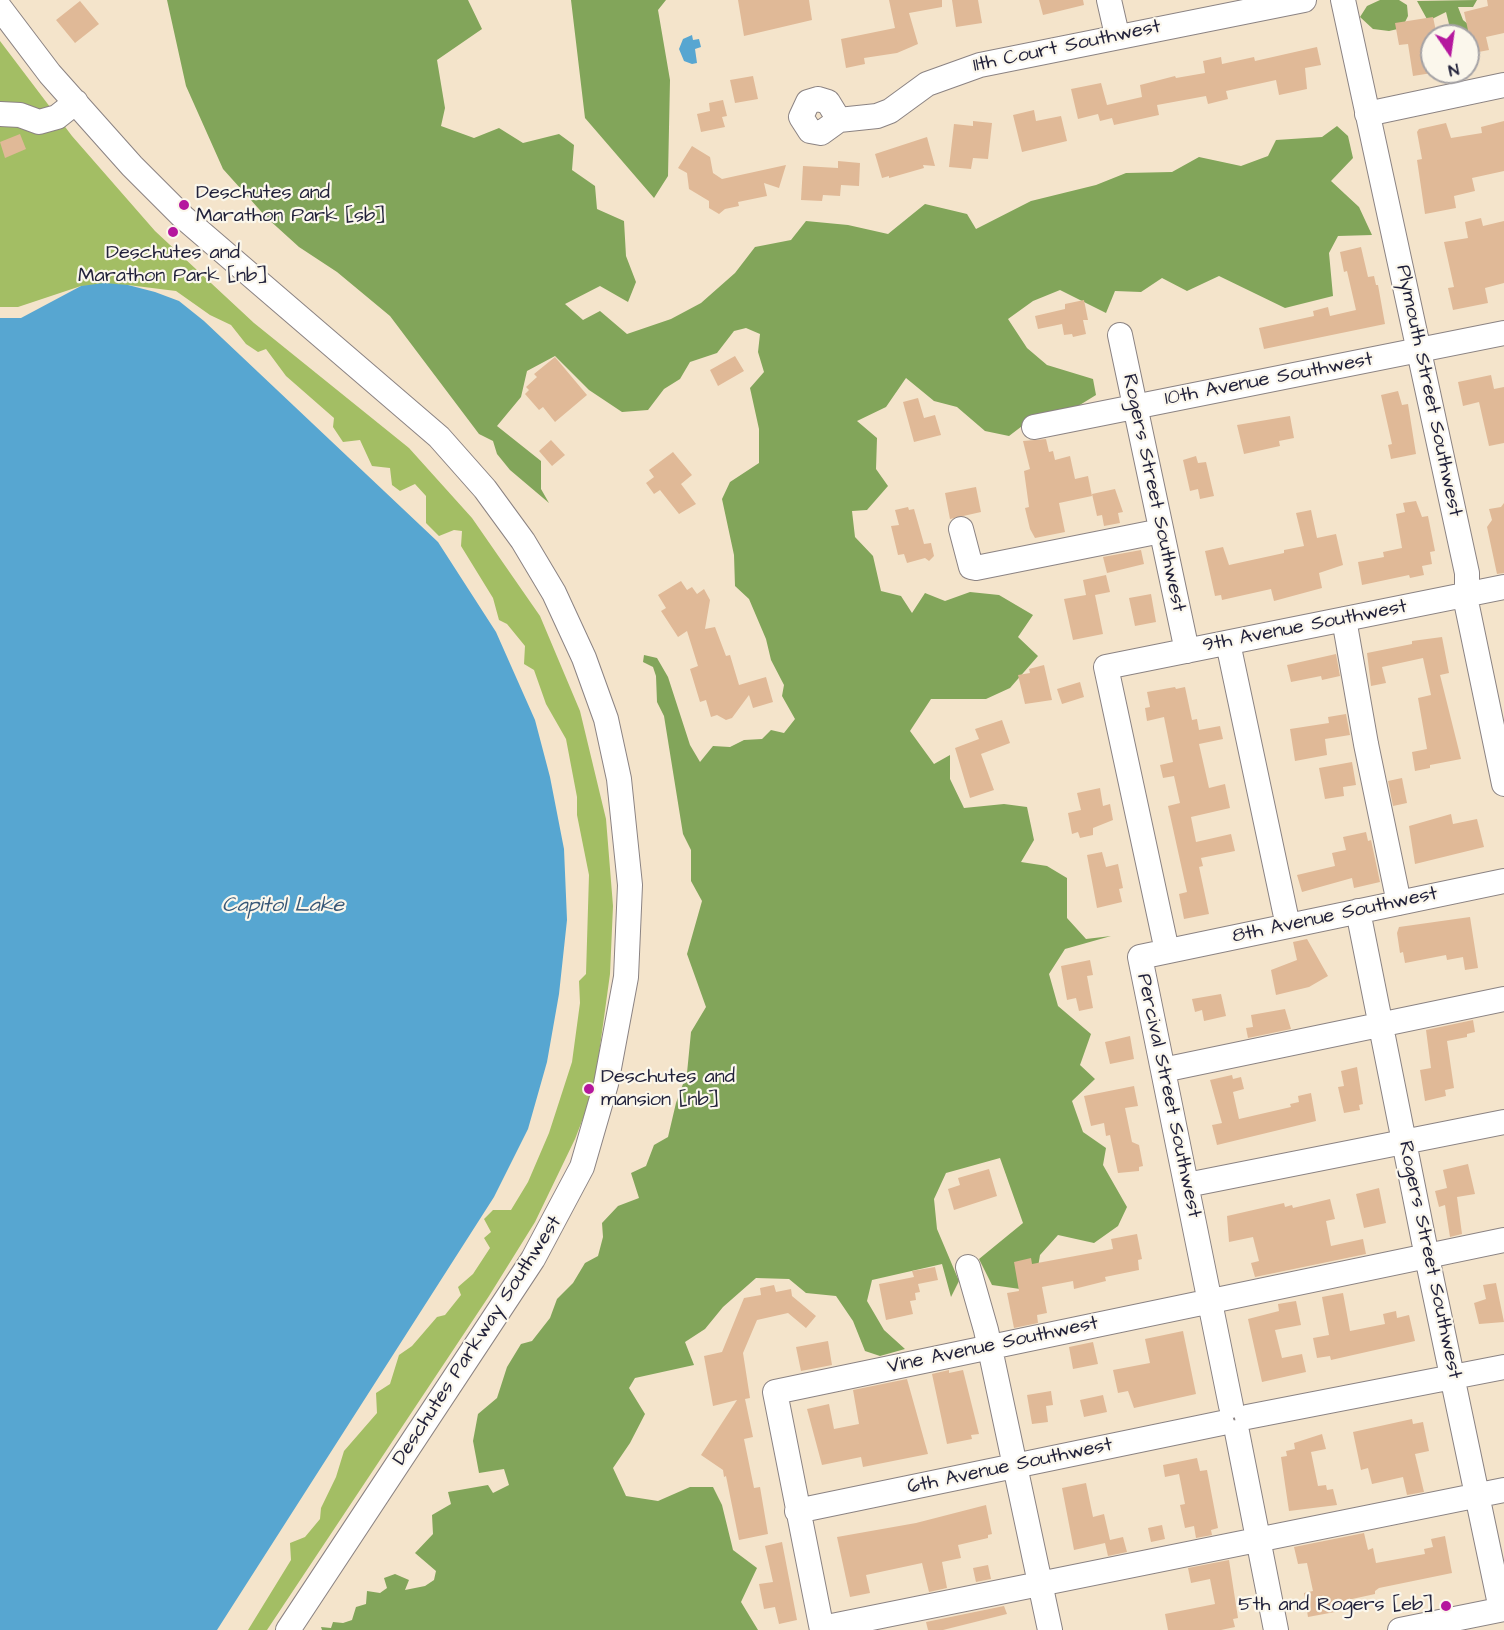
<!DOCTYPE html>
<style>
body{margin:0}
#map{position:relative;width:1504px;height:1630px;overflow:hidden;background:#f4e4cb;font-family:"Architects Daughter",sans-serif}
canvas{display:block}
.north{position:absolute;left:1420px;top:24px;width:60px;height:60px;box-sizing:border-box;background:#fbf7ec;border:2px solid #a4a2a5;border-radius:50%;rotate:167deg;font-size:16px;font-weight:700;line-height:24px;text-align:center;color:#22223b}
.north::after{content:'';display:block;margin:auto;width:21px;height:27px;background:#b5179e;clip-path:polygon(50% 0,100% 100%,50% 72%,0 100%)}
</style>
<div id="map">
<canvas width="1504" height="1630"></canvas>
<div class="north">N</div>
</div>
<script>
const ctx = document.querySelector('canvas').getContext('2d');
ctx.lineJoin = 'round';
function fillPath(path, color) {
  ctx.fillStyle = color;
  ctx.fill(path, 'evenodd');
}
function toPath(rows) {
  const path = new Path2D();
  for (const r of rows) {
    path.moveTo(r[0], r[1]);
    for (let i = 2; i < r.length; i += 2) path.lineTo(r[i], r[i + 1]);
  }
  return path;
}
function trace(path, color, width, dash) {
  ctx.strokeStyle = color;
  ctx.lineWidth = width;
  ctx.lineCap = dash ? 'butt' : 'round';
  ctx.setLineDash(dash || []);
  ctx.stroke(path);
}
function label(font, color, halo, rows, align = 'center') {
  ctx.font = font + ' "Architects Daughter",sans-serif';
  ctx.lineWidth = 4.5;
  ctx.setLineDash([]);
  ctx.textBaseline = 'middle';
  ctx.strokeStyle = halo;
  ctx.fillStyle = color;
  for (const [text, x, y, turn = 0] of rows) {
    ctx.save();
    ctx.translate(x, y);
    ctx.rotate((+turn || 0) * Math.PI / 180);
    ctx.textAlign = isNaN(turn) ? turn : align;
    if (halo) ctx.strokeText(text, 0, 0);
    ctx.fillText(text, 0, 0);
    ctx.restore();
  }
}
const green = toPath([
 [0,41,72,136,155,231,254,323,409,448,472,518,540,616,580,711,606,819,613,906,610,974,594,1090,575,1139,535,1222,489,1296,267,1630,248,1630,291,1560,290,1543,305,1537,320,1519,321,1508,336,1477,344,1451,377,1413,376,1393,390,1384,399,1355,412,1346,437,1317,445,1315,461,1295,458,1287,473,1274,490,1248,484,1238,491,1232,484,1219,493,1210,511,1210,528,1182,549,1133,572,1062,580,1003,579,981,586,974,589,875,577,815,577,797,566,739,546,704,534,670,524,664,525,646,507,624,499,620,493,598,461,546,462,531,454,530,439,536,426,523,426,496,415,484,400,491,392,485,390,468,372,466,360,440,343,442,333,427,334,418,286,376,266,349,258,352,246,344,231,325,210,315,176,291,128,285,81,286,18,307,0,307]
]);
const forest = toPath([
 [167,0,468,0,482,29,437,60,445,108,441,126,474,138,499,128,523,143,559,134,574,145,572,170,595,186,597,209,624,221,626,256,636,282,628,302,600,286,565,304,583,320,600,311,627,334,671,319,701,303,735,273,755,247,791,240,806,221,848,225,888,234,925,204,967,214,976,229,1031,201,1096,185,1126,173,1172,172,1199,157,1241,166,1268,156,1276,140,1322,137,1337,126,1348,136,1353,158,1331,181,1359,207,1372,235,1338,236,1329,253,1333,296,1285,308,1219,276,1187,291,1162,278,1141,292,1115,291,1106,313,1060,290,1033,301,1008,319,1027,348,1047,365,1093,379,1096,395,1070,411,1034,417,1009,436,985,431,957,407,934,401,906,378,886,407,857,421,877,438,876,469,888,486,867,510,852,511,855,537,873,556,881,591,901,596,912,613,925,593,945,601,970,592,999,595,1033,615,1018,637,1038,656,1010,688,986,699,931,699,910,731,934,764,950,755,950,779,964,808,1004,804,1027,807,1034,840,1021,862,1047,866,1067,878,1067,918,1086,939,1111,936,1065,949,1049,974,1058,1006,1091,1034,1080,1065,1095,1079,1072,1101,1083,1132,1106,1148,1103,1165,1127,1207,1118,1226,1094,1243,1058,1235,1040,1255,1034,1291,992,1285,979,1259,1023,1223,1000,1158,946,1173,934,1199,937,1229,959,1281,951,1297,942,1264,872,1280,867,1301,884,1330,905,1349,880,1356,865,1351,853,1321,836,1296,806,1293,789,1279,756,1278,723,1307,705,1329,685,1342,694,1365,635,1378,629,1388,645,1414,630,1443,613,1468,626,1496,658,1501,690,1487,713,1487,722,1505,733,1550,757,1568,741,1602,758,1630,322,1630,321,1627,331,1628,333,1622,343,1623,352,1620,356,1607,366,1604,367,1591,380,1593,387,1588,384,1578,395,1574,409,1580,405,1590,425,1586,434,1580,436,1571,415,1553,433,1534,432,1515,451,1504,448,1492,488,1485,493,1493,509,1485,504,1469,479,1473,473,1441,478,1414,497,1398,507,1367,521,1344,532,1341,550,1318,557,1299,573,1283,585,1263,598,1256,603,1237,602,1223,618,1206,639,1198,631,1173,646,1166,654,1145,668,1137,676,1103,687,1073,691,1032,706,1007,687,954,702,901,691,881,691,850,683,834,664,716,657,702,656,676,653,667,643,662,644,655,657,658,668,677,690,745,700,762,713,746,730,747,744,740,762,739,771,730,784,733,795,719,782,696,784,685,771,660,766,639,749,599,735,586,734,555,722,499,730,482,759,463,759,429,750,388,764,372,758,352,760,334,746,328,734,331,717,353,690,362,680,379,664,389,648,410,622,412,589,390,555,356,527,371,521,397,497,426,541,461,541,489,549,503,510,470,497,454,493,441,479,434,390,316,337,272,299,247,267,218,223,169,186,86],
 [571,0,666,0,658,10,670,80,668,176,654,198,585,118],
 [1380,0,1399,0,1407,5,1408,16,1402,28,1389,31,1373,29,1360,17,1367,6],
 [1477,0,1473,7,1458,7,1463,20,1469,25,1467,36,1452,36,1446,12,1428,21,1417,1]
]);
const water = toPath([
 [692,35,693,40,699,39,701,47,695,49,697,63,692,64,684,61,679,49,683,39],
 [104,283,128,285,155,292,179,301,204,321,438,542,496,632,535,720,550,777,564,849,567,920,559,994,547,1062,528,1129,494,1197,217,1630,0,1630,0,318,21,318,81,286]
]);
const building = toPath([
 [738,0,809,0,812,20,744,36],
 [889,0,942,0,942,7,909,13,918,44,897,53,864,58,865,64,846,68,841,39,895,28],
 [952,0,978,0,982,23,956,27],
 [1039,0,1083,0,1084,5,1043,15],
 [1487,0,1504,0,1504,33,1486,37,1489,50,1473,53,1464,12,1488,6],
 [80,1,99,24,75,43,56,20],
 [1433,17,1437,36,1432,36,1432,73,1413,76,1408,44,1399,45,1395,23],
 [1317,47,1321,65,1305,68,1307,89,1279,95,1276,80,1226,91,1228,99,1208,104,1206,96,1157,105,1159,115,1114,125,1112,118,1100,121,1098,114,1078,119,1071,89,1101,83,1107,105,1142,97,1140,85,1175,76,1176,78,1205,73,1203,61,1221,57,1222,64,1254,57,1255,61],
 [753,76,758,99,735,103,730,80],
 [723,100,727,116,722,117,725,127,701,132,697,114,710,111,709,103],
 [1034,110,1036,121,1061,116,1067,141,1022,152,1013,115],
 [973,121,992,123,988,159,973,158,971,169,949,167,954,124,973,126],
 [1504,121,1504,171,1472,178,1475,191,1454,196,1456,208,1425,214,1417,160,1422,159,1417,132,1419,129,1446,123,1451,138,1482,133,1481,127],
 [20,134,26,149,5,158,0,142],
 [927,137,935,166,923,165,924,168,889,178,889,176,882,178,875,154],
 [692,146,710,157,713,173,722,179,786,165,779,188,764,183,767,196,738,202,739,206,725,209,719,214,709,208,709,201,689,189,687,173,678,168],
 [838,161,860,163,859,186,841,185,840,196,823,195,822,201,801,200,803,166,838,168],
 [1481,218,1483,226,1504,221,1504,283,1485,288,1488,303,1453,310,1448,288,1454,287,1444,242,1468,238,1465,222],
 [1361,247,1368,277,1374,276,1376,285,1378,285,1385,324,1264,349,1259,328,1314,316,1313,311,1328,307,1330,316,1356,310,1347,271,1344,272,1340,252],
 [1084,300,1088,320,1083,320,1086,334,1073,337,1072,334,1064,335,1062,324,1038,329,1035,316,1065,309,1065,304],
 [735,356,744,371,718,386,710,370],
 [555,357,587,395,555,422,543,407,539,410,525,394,529,390,526,387,537,377,534,374],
 [1491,375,1494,389,1504,387,1504,443,1489,446,1479,402,1463,406,1458,382],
 [1398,391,1402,405,1408,404,1416,454,1391,459,1388,445,1392,444,1381,395],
 [918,398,924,418,935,415,941,435,914,442,903,402],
 [1290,416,1294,438,1279,441,1280,446,1244,454,1237,425],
 [1046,439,1049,452,1053,451,1055,460,1070,456,1075,479,1088,476,1092,496,1059,503,1065,532,1035,538,1030,529,1025,508,1029,507,1024,471,1030,469,1023,441],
 [551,440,565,455,552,466,539,451],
 [673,452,692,475,681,484,696,504,679,514,660,490,654,494,646,483,654,477,649,470],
 [1196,456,1198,463,1206,462,1214,496,1200,499,1198,489,1190,491,1183,460],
 [976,487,981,512,950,519,945,493],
 [1115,489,1123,512,1118,513,1120,523,1104,526,1102,515,1097,516,1092,494],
 [1416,501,1422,517,1428,516,1435,551,1430,552,1432,564,1422,566,1424,575,1410,578,1409,575,1362,585,1358,562,1384,557,1383,552,1402,548,1396,514,1405,512,1403,503],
 [1504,503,1504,573,1497,574,1487,527,1492,520,1489,509,1501,507],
 [908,507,909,510,914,509,924,544,931,543,934,556,929,561,925,558,907,563,904,554,898,555,891,526,899,525,895,510],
 [1311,510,1317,538,1336,534,1343,565,1319,573,1322,588,1274,601,1271,589,1222,600,1221,595,1215,596,1205,551,1223,547,1229,565,1284,553,1284,550,1304,546,1296,513],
 [1141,550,1144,564,1107,573,1103,557],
 [1106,575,1110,592,1095,595,1103,634,1073,640,1064,599,1086,595,1083,580],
 [681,581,687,590,692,587,697,594,704,589,710,600,705,629,715,627,726,656,730,655,739,685,766,677,773,702,753,708,749,695,732,718,726,720,717,715,711,717,706,700,700,702,690,669,698,666,687,631,678,637,661,611,666,608,658,595],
 [1151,594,1156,622,1135,626,1129,598],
 [1442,637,1449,673,1440,675,1461,759,1430,765,1430,768,1415,771,1412,752,1427,749,1418,698,1431,695,1423,658,1382,667,1386,683,1371,686,1367,653,1412,644,1412,641],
 [1336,654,1340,676,1322,680,1321,676,1291,682,1287,665],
 [1044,665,1052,700,1025,704,1018,675,1030,673,1029,669],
 [1080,682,1084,697,1062,704,1057,689],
 [1175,687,1176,689,1185,687,1192,720,1197,719,1199,730,1220,726,1223,739,1199,744,1209,788,1225,784,1230,808,1191,817,1196,842,1231,834,1235,851,1201,858,1203,866,1199,867,1209,914,1184,919,1179,894,1187,892,1168,806,1180,803,1174,776,1163,778,1160,765,1173,762,1164,717,1147,721,1145,708,1150,707,1147,692],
 [1346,714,1350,735,1325,739,1327,755,1295,761,1290,729,1329,723,1328,717],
 [1002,720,1010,743,981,754,994,790,970,798,955,748,979,739,975,729],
 [1352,762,1356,785,1343,787,1344,796,1325,799,1319,768],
 [1402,778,1407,803,1393,806,1388,781],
 [1100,788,1103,806,1110,804,1113,820,1093,828,1093,835,1080,838,1078,832,1072,834,1068,813,1081,810,1077,793],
 [1451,814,1453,824,1477,819,1484,847,1415,864,1409,826],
 [1366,832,1368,841,1371,840,1380,882,1354,888,1352,878,1302,892,1297,875,1335,866,1332,853,1346,850,1343,837],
 [1102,852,1106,867,1118,864,1123,888,1119,889,1122,902,1097,908,1087,855],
 [1470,917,1478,968,1465,970,1463,957,1447,960,1446,955,1405,963,1403,952,1400,953,1397,933,1399,927],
 [1307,939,1328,976,1309,987,1276,995,1271,970,1297,960,1293,942],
 [1090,960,1093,975,1087,976,1093,1008,1079,1011,1076,998,1067,1000,1061,966],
 [1221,994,1226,1016,1204,1021,1202,1010,1195,1012,1192,999],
 [1285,1009,1291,1029,1248,1038,1246,1028,1253,1027,1251,1015],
 [1473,1020,1475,1032,1467,1034,1467,1037,1447,1041,1454,1088,1445,1090,1446,1096,1425,1101,1420,1070,1431,1068,1426,1030],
 [1130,1036,1134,1059,1110,1064,1105,1042],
 [1357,1067,1363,1104,1359,1105,1360,1110,1344,1113,1338,1087,1344,1086,1341,1071],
 [1232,1075,1233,1079,1241,1077,1244,1089,1233,1092,1239,1119,1291,1107,1290,1104,1299,1102,1298,1096,1311,1093,1316,1121,1217,1145,1212,1125,1222,1123,1210,1080],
 [1134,1086,1138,1106,1125,1108,1132,1142,1139,1145,1143,1166,1139,1167,1139,1171,1118,1173,1110,1135,1106,1136,1104,1123,1091,1126,1084,1096],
 [1468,1164,1475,1194,1457,1197,1462,1234,1450,1237,1445,1205,1439,1207,1435,1191,1447,1188,1443,1170],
 [989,1169,997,1196,954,1210,948,1189,960,1185,958,1178],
 [1379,1188,1386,1223,1364,1228,1356,1194],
 [1330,1199,1335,1219,1326,1221,1331,1246,1363,1239,1366,1254,1255,1277,1251,1263,1259,1261,1253,1237,1229,1242,1227,1216,1284,1203,1285,1207,1292,1205,1293,1208],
 [1137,1234,1142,1259,1138,1260,1139,1270,1105,1277,1106,1281,1074,1289,1073,1281,1042,1287,1047,1313,1037,1315,1038,1323,1014,1328,1007,1293,1019,1291,1014,1262,1031,1258,1032,1264,1113,1249,1111,1239],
 [935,1267,938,1280,918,1284,920,1292,915,1293,916,1300,910,1301,913,1314,886,1320,879,1284,914,1277,912,1271],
 [1496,1283,1504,1322,1479,1324,1474,1303,1486,1299,1483,1285],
 [774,1285,776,1292,791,1289,792,1296,816,1316,806,1328,788,1313,757,1320,743,1353,750,1398,745,1399,753,1437,744,1439,754,1488,760,1487,768,1534,739,1540,726,1476,724,1477,723,1470,701,1455,737,1400,713,1406,704,1356,722,1352,744,1298,761,1295,760,1288],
 [1343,1293,1350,1331,1385,1324,1383,1314,1396,1311,1397,1318,1409,1315,1415,1341,1331,1360,1330,1356,1317,1358,1313,1338,1329,1335,1322,1297],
 [1296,1301,1301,1325,1275,1330,1282,1358,1302,1354,1306,1372,1262,1382,1248,1319,1279,1311,1278,1304],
 [1183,1331,1196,1394,1134,1408,1128,1391,1118,1393,1113,1370,1150,1363,1145,1339],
 [828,1341,832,1365,801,1371,796,1347],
 [1093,1342,1098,1364,1073,1369,1069,1347],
 [949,1370,949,1373,963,1370,979,1434,971,1435,972,1439,947,1444,932,1374],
 [907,1379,928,1454,863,1467,861,1457,822,1465,807,1409,829,1404,834,1429,859,1424,853,1390],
 [1051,1391,1053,1405,1046,1406,1048,1422,1032,1424,1027,1395],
 [1103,1395,1107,1412,1084,1417,1080,1400],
 [1412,1419,1413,1424,1423,1422,1429,1451,1415,1454,1424,1492,1407,1495,1403,1477,1372,1484,1368,1468,1361,1470,1353,1432],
 [1322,1434,1326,1449,1311,1452,1318,1486,1326,1485,1327,1490,1333,1489,1337,1505,1289,1511,1281,1457,1287,1456,1286,1451,1295,1449,1294,1443],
 [1197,1458,1200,1471,1207,1470,1218,1528,1211,1530,1212,1535,1196,1538,1194,1526,1185,1528,1180,1505,1185,1504,1179,1474,1165,1477,1163,1465],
 [1086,1483,1093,1517,1104,1514,1110,1540,1123,1537,1127,1552,1108,1556,1105,1543,1074,1550,1062,1488],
 [986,1505,992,1534,988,1535,988,1538,958,1545,961,1558,942,1562,947,1588,929,1592,922,1563,866,1575,870,1593,850,1597,837,1537,916,1523],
 [1162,1525,1165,1539,1151,1542,1148,1528],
 [1364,1533,1368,1550,1373,1548,1376,1563,1425,1554,1424,1549,1433,1547,1431,1539,1445,1536,1452,1573,1379,1588,1375,1591,1375,1594,1334,1603,1335,1612,1308,1617,1304,1593,1313,1591,1307,1563,1298,1564,1294,1547],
 [782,1542,797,1620,779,1624,775,1607,764,1609,759,1584,773,1582,765,1546],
 [1229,1560,1238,1618,1233,1619,1235,1627,1221,1630,1168,1630,1165,1614,1215,1604,1210,1579,1191,1583,1188,1568],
 [988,1565,991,1579,976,1582,973,1568],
 [1004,1606,1007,1614,943,1630,928,1630,926,1622]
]);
const minor = toPath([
 [1109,0,1117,35],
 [1343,0,1467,573,1467,606,1504,784],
 [0,8,50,74,132,166,183,217,439,437,485,489,523,541,554,593,584,658,606,719,619,779,630,885,626,977,606,1084,582,1167,533,1259,288,1630],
 [818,99,828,102,839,120,821,133,810,131,801,117,808,102,818,99],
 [0,114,20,115,39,122,57,117,76,102],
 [1367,114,1504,85],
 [839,120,877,116,890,111,927,84,980,65,1304,0],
 [1120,335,1187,651],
 [1034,427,1504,333],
 [961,529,971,567,976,568,1161,531],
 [1344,619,1366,744,1399,903],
 [1228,643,1288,926],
 [1358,911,1427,1257,1501,1609],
 [1167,951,1106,667,1504,587],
 [1163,1070,1504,999],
 [1187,1185,1504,1122],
 [968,1267,986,1330,1050,1630],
 [1231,1406,1140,957,1504,881],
 [1247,1417,1504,1367],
 [1237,1432,1276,1630],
 [797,1511,1222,1423],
 [822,1628,1504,1490],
 [822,1630,775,1392,1504,1240],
 [1400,1630,1504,1609]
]);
const markers = [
 [184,205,6,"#b5179e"],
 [173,232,6,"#b5179e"],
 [589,1089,6,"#b5179e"],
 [1446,1606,6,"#b5179e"]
];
const streetNames = [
 ["11th Court Southwest",1067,47,-12],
 ["10th Avenue Southwest",1269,380,-11],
 ["Plymouth Street Southwest",1428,391,78],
 ["Rogers Street Southwest",1153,493,78],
 ["9th Avenue Southwest",1305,627,-11],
 ["8th Avenue Southwest",1335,916,-12],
 ["Percival Street Southwest",1168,1096,78],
 ["Rogers Street Southwest",1429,1260,78],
 ["Deschutes Parkway Southwest",478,1341,-57],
 ["Vine Avenue Southwest",993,1346,-12],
 ["6th Avenue Southwest",1010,1467,-12]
];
const poiNames = [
 ["Deschutes and",196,194],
 ["Marathon Park [sb]",196,217],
 ["Deschutes and",173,254,"center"],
 ["Marathon Park [nb]",173,277,"center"],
 ["Deschutes and",601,1078],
 ["mansion [nb]",601,1101],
 ["5th and Rogers [eb]",1434,1606,"right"]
];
const waterNames = [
 ["Capitol Lake",283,907]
];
fillPath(green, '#a3be64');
fillPath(forest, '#82a55a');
fillPath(water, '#57a6d1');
fillPath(building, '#e0b997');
trace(minor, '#8b8383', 26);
trace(minor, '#fff', 24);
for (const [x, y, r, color] of markers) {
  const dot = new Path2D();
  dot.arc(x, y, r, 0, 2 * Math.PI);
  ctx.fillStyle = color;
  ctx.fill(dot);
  trace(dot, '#fbf7ec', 2);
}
label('20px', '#22223b', '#fbf7ec', streetNames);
label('20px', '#22223b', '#fbf7ec', poiNames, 'left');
label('italic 21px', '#375777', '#fbf7ec', waterNames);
</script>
